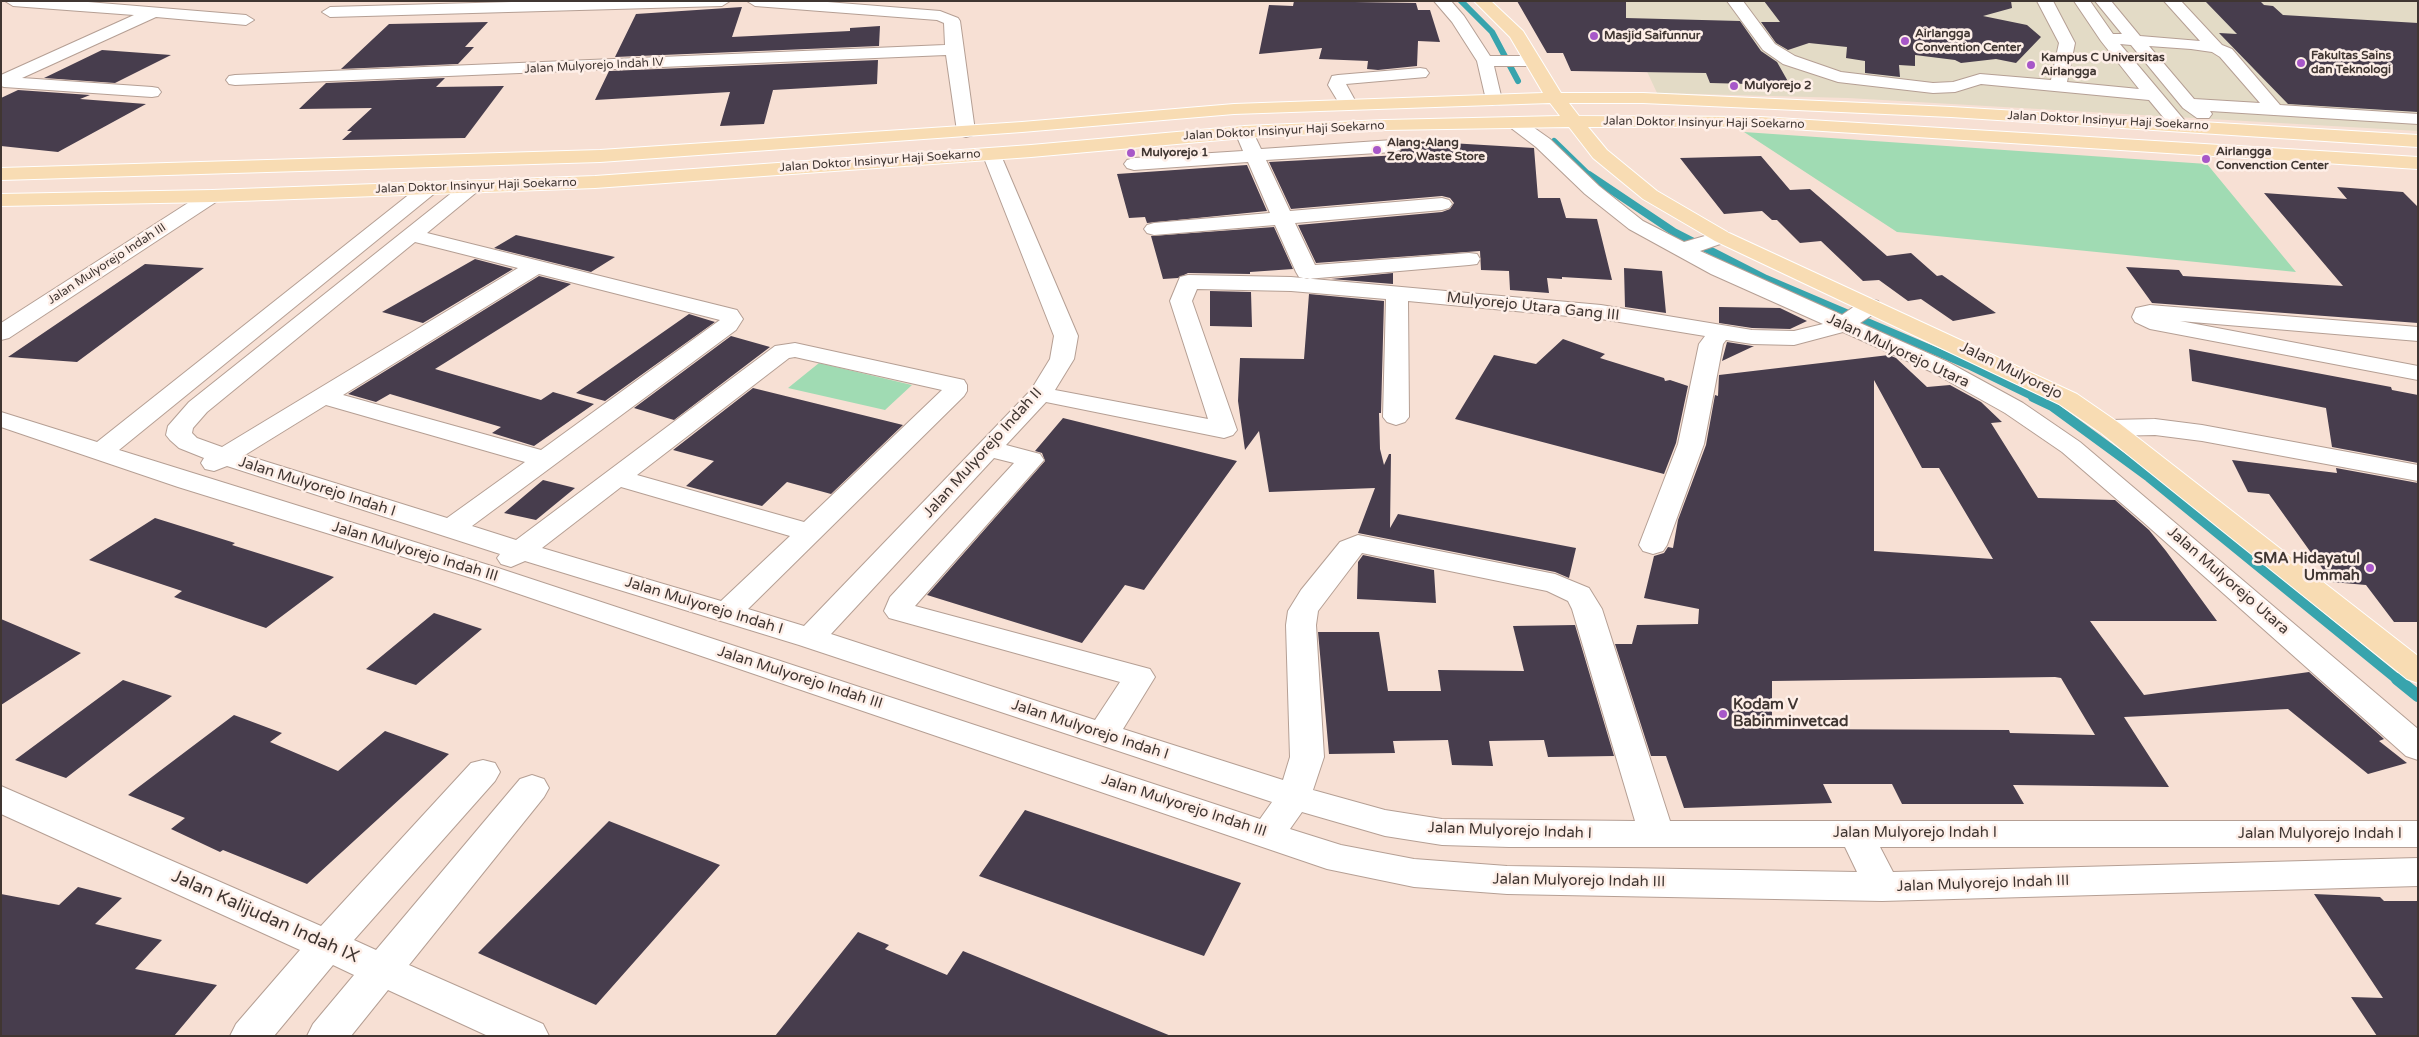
<!DOCTYPE html>
<style>
body{margin:0}
#map{position:relative;width:2419px;height:1037px;overflow:hidden;background:#f7e0d4;font-family:"Varela Round",sans-serif}
canvas{display:block}
.frame{position:absolute;inset:0;border:2px solid #403632;pointer-events:none}
</style>
<div id="map">
<canvas width="2419" height="1037"></canvas>
<div class="frame"></div>
</div>
<script>
const ctx = document.querySelector('canvas').getContext('2d');
ctx.lineJoin = 'round';
function fillPath(path, color) {
  ctx.fillStyle = color;
  ctx.fill(path, 'evenodd');
}
function toPath(rows) {
  const path = new Path2D();
  for (const r of rows) {
    path.moveTo(r[0], r[1]);
    for (let i = 2; i < r.length; i += 2) path.lineTo(r[i], r[i + 1]);
  }
  return path;
}
function trace(path, color, width, dash) {
  ctx.strokeStyle = color;
  ctx.lineWidth = width;
  ctx.lineCap = dash ? 'butt' : 'round';
  ctx.setLineDash(dash || []);
  ctx.stroke(path);
}
function label(font, color, halo, rows, align = 'center') {
  ctx.font = font + ' "Varela Round",sans-serif';
  ctx.lineWidth = 5;
  ctx.setLineDash([]);
  ctx.textBaseline = 'middle';
  ctx.strokeStyle = halo;
  ctx.fillStyle = color;
  for (const [text, x, y, turn = 0] of rows) {
    ctx.save();
    ctx.translate(x, y);
    ctx.rotate((+turn || 0) * Math.PI / 180);
    ctx.textAlign = isNaN(turn) ? turn : align;
    if (halo) ctx.strokeText(text, 0, 0);
    ctx.fillText(text, 0, 0);
    ctx.restore();
  }
}
const education = toPath([
 [1601,1,2418,1,2418,131,1848,98,1657,93,1631,37]
]);
const green = toPath([
 [1744,132,2207,164,2296,272,1897,232],
 [819,363,912,385,885,410,788,388]
]);
const streamFar3 = toPath([
 [1461,1,1492,32,1518,81],
 [1554,141,1590,176]
]);
const streamFar2 = toPath([
 [1589,175,1674,232,1766,279,1968,365,2036,398]
]);
const streamFar1 = toPath([
 [2033,397,2052,406,2149,477,2398,680]
]);
const stream = toPath([
 [2397,679,2418,696]
]);
const building = toPath([
 [1294,1,1416,3,1418,10,1430,10,1440,42,1418,41,1417,66,1378,70,1367,69,1368,61,1319,59,1322,48,1259,54,1269,5,1293,6],
 [1517,1,1626,1,1626,18,1740,21,1761,51,1777,62,1790,85,1710,83,1706,73,1571,71,1563,53,1547,53],
 [1764,1,2011,1,2012,8,1983,16,2027,25,2041,37,2016,63,1996,59,1961,63,1955,60,1915,55,1915,66,1899,65,1900,77,1865,73,1865,61,1846,58,1847,47,1809,43,1788,50,1776,43,1761,22,1780,22],
 [2205,1,2260,1,2264,5,2273,6,2283,15,2418,23,2418,112,2288,104,2219,33,2237,34],
 [742,7,732,37,850,31,850,28,880,26,879,46,615,57,636,14],
 [488,22,465,47,474,47,458,64,341,69,389,24],
 [102,50,171,55,115,83,44,78],
 [878,60,877,84,773,90,764,124,720,126,730,92,595,100,609,71],
 [445,78,436,87,504,86,465,138,342,140,352,131,347,131,372,108,299,109,326,83],
 [18,90,90,95,80,99,146,104,58,152,1,146,1,98],
 [1400,140,1534,148,1538,198,1560,198,1566,218,1597,219,1612,280,1562,277,1562,279,1547,278,1549,293,1510,290,1509,271,1481,270,1480,251,1316,263,1298,225,1442,212,1450,209,1454,203,1450,198,1442,196,1291,209,1269,162,1400,155,1399,152,1404,145],
 [1761,156,1790,190,1810,189,1887,256,1911,253,1937,276,1942,275,1996,313,1953,321,1921,299,1908,301,1879,280,1863,281,1821,241,1800,243,1777,220,1772,220,1762,211,1724,214,1680,158],
 [1247,165,1267,211,1147,223,1145,217,1129,218,1117,174],
 [2337,187,2403,192,2418,207,2418,323,2152,303,2126,267,2179,270,2183,276,2343,286,2264,193,2347,199],
 [1274,227,1293,269,1250,272,1250,274,1188,273,1178,278,1163,279,1151,236],
 [516,235,615,257,591,272,494,248],
 [475,259,513,269,423,323,382,312],
 [145,264,204,268,77,362,8,357],
 [1624,268,1662,271,1666,313,1625,307],
 [1393,273,1393,284,1331,279],
 [539,276,571,284,435,369,541,400,553,392,594,404,534,446,492,433,501,427,390,394,376,402,348,394],
 [1210,291,1251,292,1252,327,1210,326],
 [1309,294,1384,301,1381,413,1379,413,1380,449,1384,465,1389,454,1391,454,1390,528,1398,514,1576,548,1569,578,1555,572,1358,533,1375,488,1269,492,1259,431,1245,450,1238,401,1240,358,1304,359],
 [1719,307,1780,308,1807,321,1790,329,1752,328,1719,323],
 [689,314,715,322,605,401,576,393],
 [731,336,770,347,674,420,634,408],
 [1563,339,1605,354,1600,358,1664,378,1665,381,1670,380,1688,386,1676,443,1664,474,1455,419,1494,355,1536,364],
 [1727,342,1752,346,1754,346,1722,361],
 [2189,349,2391,387,2392,390,2418,395,2418,463,2332,447,2326,408,2192,381],
 [1889,355,1896,358,1927,387,1950,385,1981,402,2002,422,1991,423,2038,498,2115,500,2149,530,2166,551,2217,621,2090,621,2144,695,2309,672,2384,739,2379,741,2407,763,2368,774,2288,709,2124,717,2169,787,2013,785,2024,804,1902,804,1892,784,1823,784,1832,803,1684,808,1666,756,1651,756,1615,644,1632,644,1637,625,1698,624,1699,609,1644,598,1654,556,1664,553,1668,547,1673,548,1678,520,1706,445,1715,395,1718,396,1719,375],
 [1874,380,1922,468,1939,468,1993,559,1874,551],
 [2055,677,2061,678,2095,735,2010,733,2009,730,1772,729,1772,681],
 [753,388,903,425,831,494,787,482,762,506,686,486,714,461,673,450],
 [1063,418,1237,461,1144,590,1125,585,1082,643,927,595,1045,461,1042,453,1035,451],
 [2232,460,2337,473,2336,468,2418,483,2418,622,2394,622,2366,585,2332,582,2269,494,2248,492],
 [543,480,575,488,536,520,504,513],
 [155,518,235,543,232,545,334,577,266,628,174,597,182,591,89,560],
 [1363,555,1434,570,1436,603,1357,599,1358,562],
 [434,613,482,629,416,685,366,669],
 [1,619,81,653,1,705],
 [1575,625,1614,756,1548,757,1544,740,1489,741,1493,766,1452,765,1448,740,1393,741,1395,753,1329,754,1318,632,1379,632,1388,691,1441,691,1438,670,1524,671,1513,626],
 [123,680,172,696,66,778,15,760],
 [234,715,282,733,270,742,338,771,385,731,449,754,307,884,223,850,220,852,171,829,185,818,128,795],
 [1025,810,1241,883,1204,956,979,876],
 [609,821,720,865,596,1005,478,953],
 [78,887,122,898,95,924,162,940,135,969,217,985,174,1036,1,1036,1,894,59,905],
 [2314,894,2380,897,2384,901,2418,901,2418,1036,2377,1036,2351,997,2383,998],
 [858,932,889,945,885,949,947,975,963,951,1171,1036,775,1036]
]);
const minor = toPath([
 [5,1,76,1,246,15,254,20,246,25,156,17,22,78,152,87,158,88,161,92,158,96,152,97,4,87,1,86,1,75,134,15,13,6,5,1],
 [548,1,730,1,722,6,330,17,322,12,330,7,548,1],
 [747,1,815,1,940,11,958,18,960,21,975,131,973,135,966,137,959,135,957,131,946,55,235,85,229,84,226,80,229,76,235,75,945,45,944,23,937,20,755,6,747,1],
 [1434,1,1451,1,1464,16,1490,56,1532,56,1538,57,1540,61,1538,65,1532,66,1494,66,1502,100,1499,104,1493,105,1487,104,1477,61,1452,22,1434,1],
 [1727,1,1743,1,1775,44,1795,56,1841,72,1933,83,1953,82,1980,74,2051,80,2059,43,2037,1,2053,1,2075,43,2067,82,2139,89,2101,41,2074,1,2090,1,2113,34,2122,34,2095,1,2111,1,2140,36,2200,41,2164,1,2181,1,2222,45,2232,49,2280,105,2418,114,2418,124,2210,111,2212,114,2209,118,2197,118,2183,108,2131,45,2120,44,2185,121,2188,125,2185,129,2173,129,2149,100,1981,84,1955,92,1933,93,1838,82,1783,64,1763,50,1727,1],
 [2149,46,2191,49,2212,52,2220,57,2260,103,2194,99,2149,46],
 [1420,68,1426,69,1429,73,1426,77,1346,84,1357,104,1354,108,1348,109,1342,108,1328,85,1332,76,1338,75,1420,68],
 [1517,119,1523,120,1550,139,1599,186,1643,221,1684,242,1722,231,1729,233,1732,237,1729,241,1700,251,1842,315,1862,301,1870,299,1878,301,1881,306,1878,311,1860,323,1948,362,2023,403,2080,442,2418,729,2418,760,2406,756,2142,521,2062,452,2005,413,1932,372,1843,332,1794,345,1752,344,1726,340,1723,344,1704,444,1667,545,1663,551,1653,554,1643,551,1639,545,1678,444,1699,344,1705,336,1601,319,1408,301,1409,417,1405,422,1396,425,1387,422,1383,417,1386,299,1291,291,1197,289,1192,301,1237,430,1233,435,1224,438,1046,402,1006,445,1040,454,1044,460,915,606,1150,669,1155,677,1123,729,1283,780,1290,757,1286,625,1288,611,1301,590,1340,542,1358,535,1555,574,1589,588,1602,609,1670,821,2418,821,2418,847,1880,847,1893,872,2418,858,2418,886,1882,901,1507,894,1414,887,1327,869,478,580,178,487,1,427,1,412,97,442,421,185,428,183,435,185,438,189,435,193,119,450,498,568,1260,819,1272,802,799,645,525,561,511,567,501,564,497,558,500,554,227,466,214,471,205,469,201,463,204,458,179,448,170,440,166,435,168,426,189,402,464,183,471,181,478,183,481,187,478,191,427,233,737,310,743,319,736,330,472,526,516,540,775,346,795,343,964,380,967,385,967,391,964,396,748,609,804,626,1031,390,1050,359,1054,336,982,153,984,149,998,149,1000,153,1078,336,1074,359,1055,390,1208,419,1170,301,1180,277,1188,275,1291,277,1601,305,1752,330,1794,331,1823,324,1711,274,1629,229,1585,194,1536,147,1511,128,1508,124,1511,120,1517,119],
 [415,242,518,268,222,447,197,438,192,433,193,428,207,412,415,242],
 [539,274,720,320,541,450,343,395,539,274],
 [795,357,942,390,804,522,637,475,789,358,795,357],
 [326,405,525,462,447,518,245,455,326,405],
 [994,458,1014,463,890,597,884,611,889,618,1120,682,1095,720,831,634,994,458],
 [621,487,790,536,721,601,542,548,621,487],
 [1362,553,1547,591,1568,601,1572,609,1635,821,1442,819,1385,810,1313,790,1324,757,1316,625,1318,611,1362,553],
 [1302,812,1385,836,1442,845,1509,847,1845,847,1857,872,1507,866,1414,859,1341,845,1290,829,1302,812],
 [1244,126,1251,128,1261,149,1393,140,1400,142,1402,146,1400,150,1393,152,1266,160,1290,211,1442,198,1449,200,1452,204,1449,208,1442,210,1295,223,1315,265,1469,253,1477,254,1480,259,1477,264,1469,265,1307,279,1299,277,1296,272,1275,225,1154,235,1147,233,1144,229,1147,225,1154,223,1270,213,1248,162,1134,170,1127,168,1124,164,1127,160,1134,158,1243,151,1235,132,1237,128,1244,126],
 [212,190,219,192,222,196,219,200,9,338,1,340,1,323,205,192,212,190],
 [2150,305,2418,327,2418,341,2180,321,2418,366,2418,380,2150,329,2135,322,2132,317,2136,308,2150,305],
 [2155,419,2202,425,2418,465,2418,481,2202,441,2155,435,2110,436,2101,433,2097,428,2101,423,2110,420,2155,419],
 [483,760,495,763,500,772,495,781,354,940,376,950,520,779,532,775,544,779,549,788,544,797,409,965,543,1024,549,1036,488,1036,388,990,351,1036,307,1036,313,1024,354,975,333,965,274,1036,230,1036,236,1024,300,950,1,814,1,786,321,926,471,763,483,760]
]);
const major = toPath([
 [1474,1,1491,1,1523,31,1561,93,1643,93,1951,107,2418,135,2418,147,1951,117,1643,103,1569,103,1579,116,1760,117,2418,157,2418,169,1760,127,1588,127,1607,150,1657,191,1729,233,2077,394,2119,423,2418,656,2418,683,2407,679,2101,433,2059,404,1715,241,1643,199,1593,158,1569,127,1385,130,1244,138,1031,157,595,188,212,202,1,206,1,194,212,190,595,176,1031,145,1244,126,1385,120,1560,116,1550,103,1234,114,1022,132,600,162,1,180,1,168,600,150,1022,122,1234,104,1543,93,1510,37,1474,1]
]);
const markers = [
 [1594,36,5,"#a757c8"],
 [1905,41,5,"#a757c8"],
 [2301,63,5,"#a757c8"],
 [2031,65,5,"#a757c8"],
 [1734,86,5,"#a757c8"],
 [1377,150,5,"#a757c8"],
 [1131,153,5,"#a757c8"],
 [2206,159,5,"#a757c8"],
 [2370,568,5,"#a757c8"],
 [1723,714,5,"#a757c8"]
];
const farPoinames = [
 ["Airlangga",1915,34],
 ["Convention Center",1915,48],
 ["Masjid Saifunnur",1604,36],
 ["Fakultas Sains",2311,56],
 ["dan Teknologi",2311,70],
 ["Kampus C Universitas",2041,58],
 ["Airlangga",2041,72],
 ["Mulyorejo 2",1744,86],
 ["Alang-Alang",1387,143],
 ["Zero Waste Store",1387,157],
 ["Airlangga",2216,152],
 ["Convenction Center",2216,166],
 ["Mulyorejo 1",1141,153]
];
const farStreetnames = [
 ["Jalan Mulyorejo Indah IV",594,66,-3],
 ["Jalan Doktor Insinyur Haji Soekarno",2108,121,3],
 ["Jalan Doktor Insinyur Haji Soekarno",1704,123,1],
 ["Jalan Doktor Insinyur Haji Soekarno",1284,131,-3],
 ["Jalan Doktor Insinyur Haji Soekarno",880,161,-4],
 ["Jalan Doktor Insinyur Haji Soekarno",476,186,-2],
 ["Jalan Mulyorejo Indah III",107,264,-33]
];
const streetNames = [
 ["Mulyorejo Utara Gang III",1533,307,6],
 ["Jalan Mulyorejo Utara",1898,351,25],
 ["Jalan Mulyorejo",2011,371,26],
 ["Jalan Mulyorejo Indah II",983,453,-48],
 ["Jalan Mulyorejo Indah I",317,487,18],
 ["Jalan Mulyorejo Indah III",415,552,17],
 ["Jalan Mulyorejo Utara",2228,581,41],
 ["Jalan Mulyorejo Indah I",704,606,17],
 ["Jalan Mulyorejo Indah III",800,678,18],
 ["Jalan Mulyorejo Indah I",1090,730,18],
 ["Jalan Mulyorejo Indah III",1184,806,18],
 ["Jalan Mulyorejo Indah I",1510,831,2],
 ["Jalan Mulyorejo Indah I",1915,833],
 ["Jalan Mulyorejo Indah I",2320,834],
 ["Jalan Mulyorejo Indah III",1579,881,1],
 ["Jalan Mulyorejo Indah III",1983,884,-2]
];
const poiNames = [
 ["SMA Hidayatul",2360,559],
 ["Ummah",2360,576],
 ["Kodam V",1733,705,"left"],
 ["Babinminvetcad",1733,722,"left"]
];
const nearStreetnames = [
 ["Jalan Kalijudan Indah IX",265,917,24]
];
fillPath(education, '#e3dbc6');
fillPath(green, '#a0dbb3');
trace(streamFar3, '#38a4ad', 6);
trace(streamFar2, '#38a4ad', 8);
trace(streamFar1, '#38a4ad', 10);
trace(stream, '#38a4ad', 12);
fillPath(building, '#473d4d');
trace(minor, '#b59f94', 2);
trace(major, '#fff', 2);
fillPath(minor, '#fff');
fillPath(major, '#f8dcb3');
for (const [x, y, r, color] of markers) {
  const dot = new Path2D();
  dot.arc(x, y, r, 0, 2 * Math.PI);
  ctx.fillStyle = color;
  ctx.fill(dot);
  trace(dot, '#feefe8', 2);
}
label('bold 12px', '#403632', '#feefe8', farPoinames, 'left');
label('12px', '#403632', '#feefe8', farStreetnames);
label('15px', '#403632', '#feefe8', streetNames);
label('bold 15px', '#403632', '#feefe8', poiNames, 'right');
label('18px', '#403632', '#feefe8', nearStreetnames);
</script>
